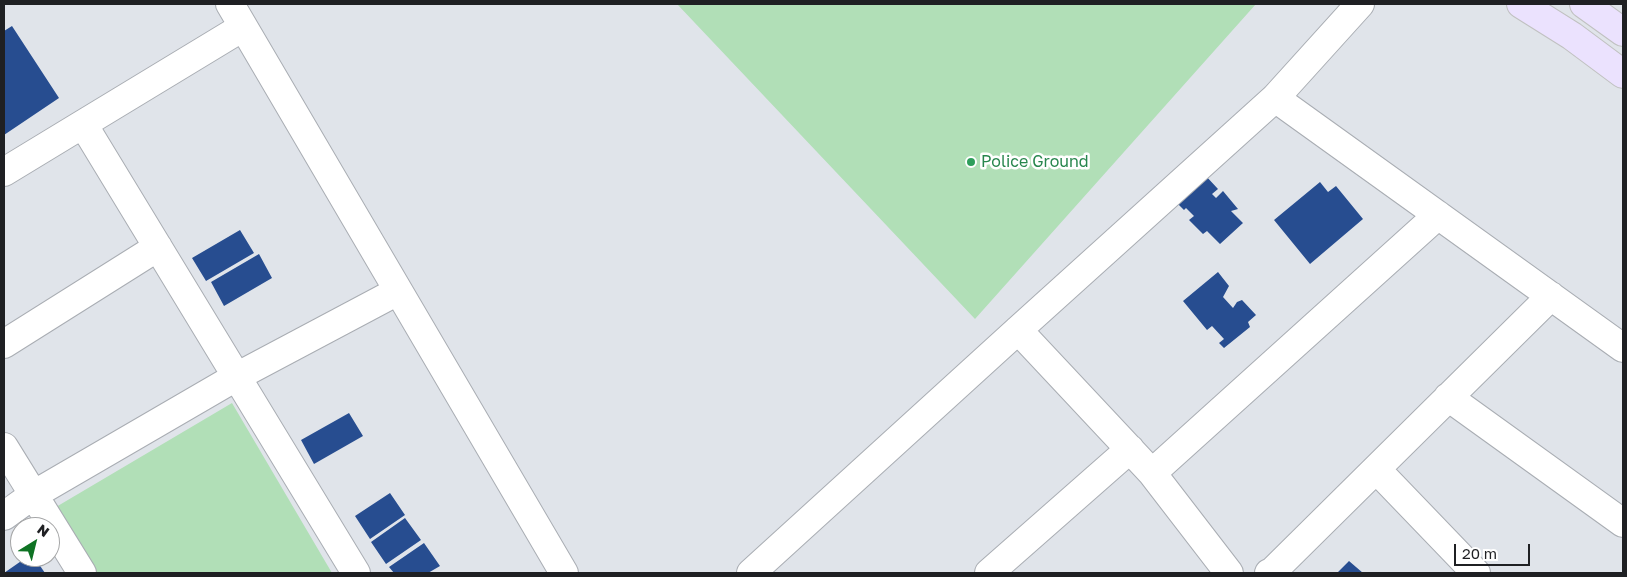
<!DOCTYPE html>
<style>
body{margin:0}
#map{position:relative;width:1627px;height:577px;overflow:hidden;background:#e0e4ea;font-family:"Golos Text",sans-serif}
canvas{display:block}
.frame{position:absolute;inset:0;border:5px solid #1f2023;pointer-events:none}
.north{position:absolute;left:10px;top:517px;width:50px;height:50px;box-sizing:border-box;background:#fff;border:1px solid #a5a6a7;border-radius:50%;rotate:36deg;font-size:14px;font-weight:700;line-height:20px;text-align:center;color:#1f2023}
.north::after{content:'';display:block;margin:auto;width:18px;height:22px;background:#0f7324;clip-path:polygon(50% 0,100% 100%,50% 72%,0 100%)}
.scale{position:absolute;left:1454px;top:544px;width:76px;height:22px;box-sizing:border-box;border:2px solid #1f2023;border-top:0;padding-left:6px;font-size:15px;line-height:18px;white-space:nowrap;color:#1f2023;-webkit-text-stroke:4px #fff;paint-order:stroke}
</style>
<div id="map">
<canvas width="1627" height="577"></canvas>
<div class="frame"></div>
<div class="north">N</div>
<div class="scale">20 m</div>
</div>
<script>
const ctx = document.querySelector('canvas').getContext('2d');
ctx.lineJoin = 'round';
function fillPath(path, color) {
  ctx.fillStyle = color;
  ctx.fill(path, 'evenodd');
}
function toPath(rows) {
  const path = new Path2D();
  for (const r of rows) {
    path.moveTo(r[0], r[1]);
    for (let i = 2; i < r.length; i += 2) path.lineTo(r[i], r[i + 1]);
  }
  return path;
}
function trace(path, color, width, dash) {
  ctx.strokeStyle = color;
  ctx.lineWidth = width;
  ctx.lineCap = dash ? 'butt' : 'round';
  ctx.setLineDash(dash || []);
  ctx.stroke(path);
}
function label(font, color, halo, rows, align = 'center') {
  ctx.font = font + ' "Golos Text",sans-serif';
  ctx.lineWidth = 5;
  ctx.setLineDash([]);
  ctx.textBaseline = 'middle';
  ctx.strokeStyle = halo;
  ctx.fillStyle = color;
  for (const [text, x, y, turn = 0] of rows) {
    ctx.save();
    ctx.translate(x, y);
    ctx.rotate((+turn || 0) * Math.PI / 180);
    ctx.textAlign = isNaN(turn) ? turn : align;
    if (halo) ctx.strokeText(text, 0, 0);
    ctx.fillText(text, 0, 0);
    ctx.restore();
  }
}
const green = toPath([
 [677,4,1256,4,975,319],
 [232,403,332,573,97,573,56,507]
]);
const building = toPath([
 [12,26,59,98,4,135,4,31],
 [1205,175,1218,189,1212,194,1216,198,1223,191,1238,209,1231,211,1243,223,1220,244,1207,231,1203,234,1189,220,1194,216,1186,208,1184,210,1175,201],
 [1320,182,1328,192,1336,186,1363,219,1310,264,1274,220],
 [240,230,254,253,206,281,192,258],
 [259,254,272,278,224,306,211,282],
 [1218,272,1229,286,1223,297,1233,308,1237,302,1242,300,1256,315,1248,322,1250,327,1224,348,1219,343,1224,339,1212,326,1207,330,1183,301],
 [349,413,363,436,314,464,301,440],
 [390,493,405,515,370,539,355,516],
 [405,518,421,540,386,564,371,542],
 [424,543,440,566,428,573,394,573,389,567],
 [27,557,34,557,45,573,4,573],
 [1349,561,1363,573,1337,573]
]);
const minor = toPath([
 [230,4,564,573],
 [1275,98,1623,348],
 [83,124,243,27],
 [4,172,83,124,356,573],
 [1018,330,1152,473],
 [4,344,158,247],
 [1448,397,1623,523],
 [4,447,82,573],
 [1376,469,1476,573],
 [4,516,33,495,236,377,398,291],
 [751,573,1018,330,1275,98,1360,4],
 [989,573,1130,449],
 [1229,573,1152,473,1438,215],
 [1269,573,1272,572,1551,296]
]);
const major = toPath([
 [1521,4,1572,36,1623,74],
 [1584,4,1623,32]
]);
const markers = [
 [971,162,5,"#2e9e5b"]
];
const leisureNames = [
 ["Police Ground",981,162]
];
fillPath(green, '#b1dfb7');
fillPath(building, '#274d90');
trace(minor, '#a9adb3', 30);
trace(major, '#c0c1c1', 30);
trace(minor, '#fff', 28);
trace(major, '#ebe2fe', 28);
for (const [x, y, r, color] of markers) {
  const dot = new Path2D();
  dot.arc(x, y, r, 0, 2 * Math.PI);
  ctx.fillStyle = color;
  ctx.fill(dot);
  trace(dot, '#fff', 2);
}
label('16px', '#27864d', '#fff', leisureNames, 'left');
</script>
